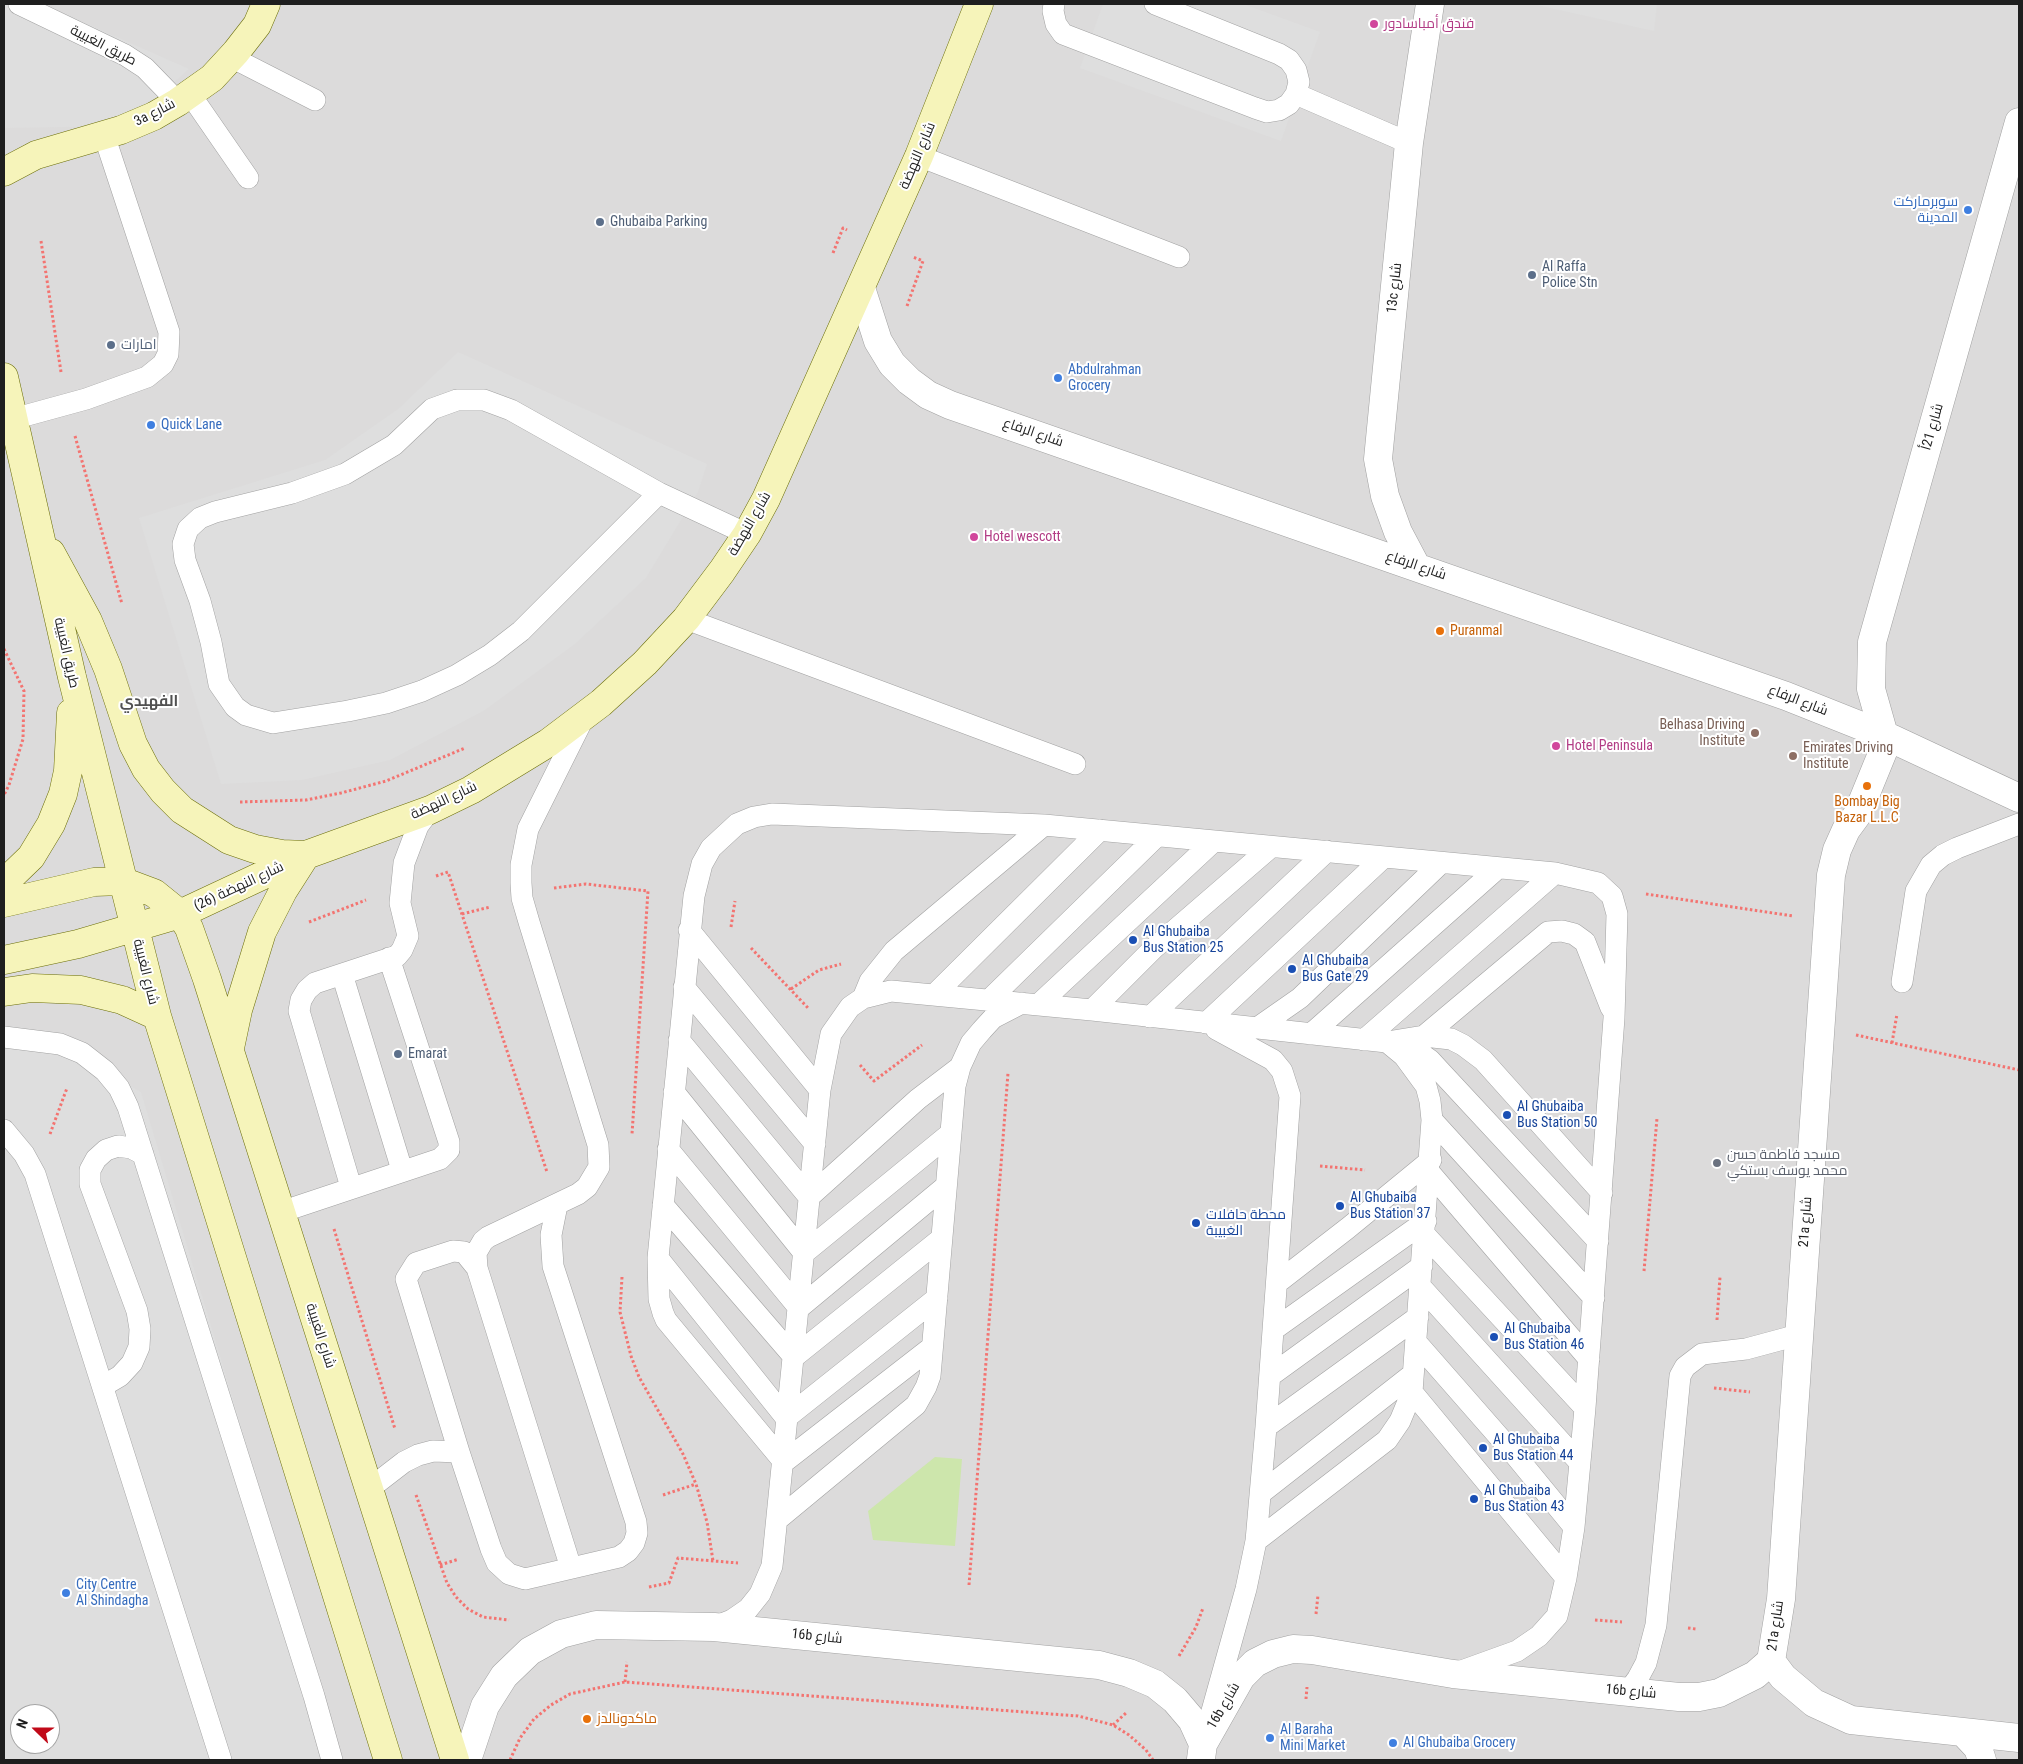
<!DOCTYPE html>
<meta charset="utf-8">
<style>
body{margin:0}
#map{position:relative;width:2023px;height:1764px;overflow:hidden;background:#eeeae4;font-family:"Roboto Condensed",sans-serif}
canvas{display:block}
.frame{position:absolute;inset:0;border:5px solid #1e1e1e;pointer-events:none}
.north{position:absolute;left:10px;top:1704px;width:50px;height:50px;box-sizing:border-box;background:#fff;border:1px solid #a5a5a5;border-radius:50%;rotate:292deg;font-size:14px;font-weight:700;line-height:20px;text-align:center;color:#1e1e1e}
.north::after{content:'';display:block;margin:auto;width:18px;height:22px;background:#c10a19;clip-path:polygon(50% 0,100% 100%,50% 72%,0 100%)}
</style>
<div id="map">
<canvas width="2023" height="1764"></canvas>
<div class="frame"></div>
<div class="north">N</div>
</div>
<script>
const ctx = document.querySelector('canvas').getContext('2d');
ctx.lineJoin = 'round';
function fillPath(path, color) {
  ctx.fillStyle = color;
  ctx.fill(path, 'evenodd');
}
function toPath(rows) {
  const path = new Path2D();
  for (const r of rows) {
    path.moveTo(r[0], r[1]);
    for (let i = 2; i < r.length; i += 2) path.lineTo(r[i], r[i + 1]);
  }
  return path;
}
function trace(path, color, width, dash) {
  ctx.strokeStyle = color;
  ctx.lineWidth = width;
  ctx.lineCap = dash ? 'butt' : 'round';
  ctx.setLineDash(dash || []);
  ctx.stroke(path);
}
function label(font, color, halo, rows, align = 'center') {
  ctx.font = font + ' "Roboto Condensed",Cairo,sans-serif';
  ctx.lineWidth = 4;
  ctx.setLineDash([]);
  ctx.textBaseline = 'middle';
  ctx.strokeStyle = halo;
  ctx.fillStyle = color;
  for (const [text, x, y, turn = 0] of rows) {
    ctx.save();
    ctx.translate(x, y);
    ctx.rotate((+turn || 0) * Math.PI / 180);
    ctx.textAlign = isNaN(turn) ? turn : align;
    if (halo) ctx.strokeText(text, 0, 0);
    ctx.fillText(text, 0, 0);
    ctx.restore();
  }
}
const residential = toPath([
 [4,4,2019,4,2019,1760,4,1760],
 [20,1714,50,1714,50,1744,20,1744]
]);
const grass = toPath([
 [935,1457,962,1459,955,1546,873,1540,868,1511]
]);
const parking = toPath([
 [4,4,42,4,189,69,126,126,4,128],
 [1103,4,1243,4,1320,32,1281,141,1080,68],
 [1532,4,1657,4,1654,31],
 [458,352,707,464,698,492,646,578,575,644,485,710,390,760,302,780,221,784,139,518,325,460,398,409],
 [19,1044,70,1052,141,1092,341,1760,5,1760,4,1758,4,1048],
 [20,1714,50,1714,50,1744,20,1744]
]);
const path = toPath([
 [41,241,61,372],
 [833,253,843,228,847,230],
 [907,306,923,261,913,257],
 [75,436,122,604],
 [4,649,24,691,23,739,9,785,4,795],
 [240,802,306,800,341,793,386,781,465,748],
 [436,876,448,872,547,1172],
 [554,888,586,884,648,891,632,1134],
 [1646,894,1793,916],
 [462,914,490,907],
 [309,922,366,900],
 [731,927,735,901],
 [751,948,809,1009],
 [791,989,819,970,841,964],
 [1856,1035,2019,1070],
 [1892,1043,1897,1014],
 [860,1065,874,1081,922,1045],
 [50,1134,67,1088],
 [1320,1166,1365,1170],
 [334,1229,395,1429],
 [1644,1271,1657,1118],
 [622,1277,620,1312,631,1356,639,1377,683,1454,696,1484,707,1522,713,1561],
 [1717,1320,1720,1277],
 [1714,1388,1750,1392],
 [416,1495,447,1583,456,1597,468,1609,483,1617,509,1620],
 [663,1495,696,1484],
 [440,1565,459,1559],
 [969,1585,1008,1073],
 [649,1587,669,1583,678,1558,738,1563],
 [1316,1614,1318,1595],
 [1595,1620,1622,1622],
 [1688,1628,1696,1629],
 [1179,1656,1196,1627,1203,1608],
 [625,1682,627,1662],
 [1306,1699,1307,1687],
 [1113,1725,1127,1712],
 [510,1760,520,1738,534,1719,551,1705,570,1694,625,1682,1078,1716,1113,1725,1129,1735,1146,1750,1153,1760]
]);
const lane = toPath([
 [19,4,125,55,145,68,178,102],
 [1054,4,1053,11,1056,24,1063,34,1255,108,1267,112,1279,110,1289,104,1296,94,1299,82,1296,70,1289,60,1279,54,1155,4],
 [231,57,315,100],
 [190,94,248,178],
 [1296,94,1409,143],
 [919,156,1179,257],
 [457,400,484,400,511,410,659,493,521,631,490,655,457,675,422,691,386,703,348,711,273,723,246,715,235,707,219,684,211,642,200,601,185,560,183,544,188,529,200,518,215,512,292,493,345,474,394,445,432,409,457,400],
 [13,419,86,399,147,377,163,364,168,354,169,332,104,135],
 [659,493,747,534],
 [686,619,1075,764],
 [689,930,820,1090],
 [342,974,402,1170],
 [1902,982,1916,891,1931,865,1943,855,1957,848,2019,824],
 [684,987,815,1144],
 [935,994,1100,830],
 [863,998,870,981,894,951,1044,825],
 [989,1000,1157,836],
 [1039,1004,1214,841],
 [1092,1010,1154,948,1271,847],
 [1150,1017,1327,851],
 [1206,1023,1384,857],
 [1257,1028,1300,998,1441,863],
 [1311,1034,1498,868],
 [1424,1036,1548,932,1562,931,1574,934,1585,942,1611,1008],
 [4,1037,60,1044,82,1053,105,1071,119,1088,128,1107,314,1696,332,1760],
 [679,1040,809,1197,918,1099,960,1067],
 [1364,1040,1555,873],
 [1403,1041,1430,1060,1441,1072,1598,1241],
 [674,1092,804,1253,951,1133],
 [1432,1120,1594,1298],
 [4,1130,24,1154,35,1174,221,1760],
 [668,1149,799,1308,946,1186],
 [1430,1173,1589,1359],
 [351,1187,302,1021,299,1011,301,1000,307,990,315,983,397,956,402,950,408,936,400,903,404,863,418,826,430,810],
 [663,1205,794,1357,942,1238],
 [281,1212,440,1159,449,1150,449,1142,389,958],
 [1425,1235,1585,1408],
 [658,1258,786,1418,937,1298],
 [477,1268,464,1252,453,1251,416,1263,406,1279,459,1452,491,1549,497,1563,509,1574,525,1579,619,1557,628,1551,634,1543,637,1533,636,1522,553,1266,551,1235,557,1205],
 [1277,1283,1348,1228,1431,1160],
 [1421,1287,1580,1463],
 [1273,1330,1426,1221],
 [1416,1342,1515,1455,1574,1527],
 [932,1347,784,1462,666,1320,663,1313,659,1299,658,1258,694,896,702,864,711,848,737,824,754,817,772,814,1044,825,1555,873,1598,883,1612,896,1617,914,1614,1018,1585,1408,1574,1527,1566,1578,1557,1616,1539,1636,1517,1651,1456,1673],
 [1270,1376,1422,1266],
 [103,1386,120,1376,132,1363,139,1347,140,1329,137,1311,90,1184,90,1170,96,1159,106,1150,118,1146,131,1148,143,1154],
 [1412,1392,1566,1578],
 [1266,1427,1418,1317],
 [369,1489,404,1462,418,1455,433,1451,459,1452],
 [1261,1493,1413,1374],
 [777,1520,916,1405,926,1387,930,1376,955,1086,960,1067,971,1043,982,1030,993,1018,1022,1003],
 [1256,1541,1387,1440,1400,1421,1412,1392,1432,1120,1430,1101,1426,1086,1404,1056,1387,1042],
 [571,1568,477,1268,476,1253,483,1241,488,1237,578,1194,587,1187,599,1167,598,1145,529,922,522,898,521,883,521,865,528,829,584,717],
 [714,1627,732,1620,748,1609,760,1594,772,1566,820,1090,831,1034,850,1007,863,998,891,991,1092,1010,1387,1042,1424,1036,1451,1039,1463,1045,1483,1060,1602,1193],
 [1628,1692,1638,1678,1646,1663,1656,1625,1680,1376,1685,1367,1702,1354,1746,1349,1798,1335],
 [1210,1718,1246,1589,1256,1541,1266,1427,1290,1096,1282,1071,1273,1060,1216,1029]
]);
const street = toPath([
 [861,288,878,341,892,364,909,381,928,395,950,405,1786,696,1884,735,2019,798],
 [1416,566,1398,532,1385,496,1378,459,1409,143,1430,4],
 [1771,1661,1781,1599,1831,875,1837,850,1846,830,1857,815,1884,749,1884,735,1871,689,1872,642,2019,122],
 [1771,1661,1783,1677,1814,1703,1851,1720,2019,1738],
 [1964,1733,1978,1748,1982,1760],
 [1201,1759,1203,1744,1241,1677,1255,1663,1273,1654,1293,1649,1312,1650,1453,1674,1679,1697,1699,1697,1719,1693,1755,1675,1771,1661],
 [467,1760,485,1706,504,1676,530,1651,561,1634,596,1625,714,1627,1099,1665,1129,1673,1155,1684,1175,1700,1192,1720,1203,1744]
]);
const secondary = toPath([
 [4,172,36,155,121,130,154,116,178,102,212,78,236,52,257,25,266,4],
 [4,377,72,677,157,1016,388,1760],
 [51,553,88,621,108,669,133,744,146,769,163,791,182,810,229,840,255,849,282,854,306,855],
 [4,883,31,857,51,824,63,794,68,771,71,713],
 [4,903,94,882,122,881,154,893,180,914,189,928,207,979,455,1760],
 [4,960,78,944,180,914,306,855,430,810,471,790,548,743,601,703,645,663,686,619,722,571,747,534,766,499,919,156,979,4],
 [4,992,32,988,81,990,122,1000,157,1016],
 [230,1048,238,1010,262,932,283,891,306,855]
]);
const markers = [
 [1374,24,5,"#d1479c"],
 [1968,210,5,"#3f7fe0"],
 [600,222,5,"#5c6f8a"],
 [1532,275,5,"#5c6f8a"],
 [111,345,5,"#5c6f8a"],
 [1058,378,5,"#3f7fe0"],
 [151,425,5,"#3f7fe0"],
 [974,537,5,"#d1479c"],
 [1440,631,5,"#e8710a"],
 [1755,733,5,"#8d6e63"],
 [1556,746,5,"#d1479c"],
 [1793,756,5,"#8d6e63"],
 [1867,786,5,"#e8710a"],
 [1133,940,5,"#1a4fb4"],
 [1292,969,5,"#1a4fb4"],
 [398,1054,5,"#5c6f8a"],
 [1507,1115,5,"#1a4fb4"],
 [1717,1163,5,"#6b7280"],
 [1340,1206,5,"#1a4fb4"],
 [1196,1223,5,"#1a4fb4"],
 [1494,1337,5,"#1a4fb4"],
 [1483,1448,5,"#1a4fb4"],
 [1474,1499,5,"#1a4fb4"],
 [66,1593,5,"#3f7fe0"],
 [587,1719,5,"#e8710a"],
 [1270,1738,5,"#3f7fe0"],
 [1393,1743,5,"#3f7fe0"]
];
const hotelNames = [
 ["فندق أمباسادور",1384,24],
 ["Hotel wescott",984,537],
 ["Hotel Peninsula",1566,746]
];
const streetNames = [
 ["طريق الغبيبة",103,46,27],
 ["3a شارع",155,113,-27],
 ["شارع النهضة",918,156,-67],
 ["13c شارع",1395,288,-84],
 ["شارع 21أ",1933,427,-74],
 ["شارع الرفاع",1033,433,19],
 ["شارع النهضة",750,524,-60],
 ["شارع الرفاع",1416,566,19],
 ["طريق الغبيبة",66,653,77],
 ["شارع الرفاع",1798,701,21],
 ["شارع النهضة",444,801,-25],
 ["شارع النهضة (26)",239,887,-25],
 ["شارع الغبيبة",145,972,76],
 ["21a شارع",1806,1222,-86],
 ["شارع الغبيبة",320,1336,72],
 ["21a شارع",1776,1626,-82],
 ["16b شارع",817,1637,6],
 ["16b شارع",1631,1692,5],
 ["16b شارع",1224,1706,-60]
];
const shopNames = [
 ["سوبرماركت",1958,202,"right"],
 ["المدينة",1958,218,"right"],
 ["Abdulrahman",1068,370],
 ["Grocery",1068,386],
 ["Quick Lane",161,425],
 ["City Centre",76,1585],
 ["Al Shindagha",76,1601],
 ["Al Baraha",1280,1730],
 ["Mini Market",1280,1746],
 ["Al Ghubaiba Grocery",1403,1743]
];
const serviceNames = [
 ["Ghubaiba Parking",610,222],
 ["Al Raffa",1542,267],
 ["Police Stn",1542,283],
 ["امارات",121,345],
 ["Emarat",408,1054]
];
const foodNames = [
 ["Puranmal",1450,631],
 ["Bombay Big",1867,802,"center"],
 ["Bazar L.L.C",1867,818,"center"],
 ["ماكدونالدز",597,1719]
];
const educationNames = [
 ["Belhasa Driving",1745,725],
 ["Institute",1745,741],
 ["Emirates Driving",1803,748,"left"],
 ["Institute",1803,764,"left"]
];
const transitNames = [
 ["Al Ghubaiba",1143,932],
 ["Bus Station 25",1143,948],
 ["Al Ghubaiba",1302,961],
 ["Bus Gate 29",1302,977],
 ["Al Ghubaiba",1517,1107],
 ["Bus Station 50",1517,1123],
 ["Al Ghubaiba",1350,1198],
 ["Bus Station 37",1350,1214],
 ["محطة حافلات",1206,1215],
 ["الغبيبة",1206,1231],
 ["Al Ghubaiba",1504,1329],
 ["Bus Station 46",1504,1345],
 ["Al Ghubaiba",1493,1440],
 ["Bus Station 44",1493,1456],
 ["Al Ghubaiba",1484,1491],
 ["Bus Station 43",1484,1507]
];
const worshipNames = [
 ["مسجد فاطمة حسن",1727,1155],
 ["محمد يوسف بستكي",1727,1171]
];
const neighbourhoodNames = [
 ["الفهيدي",149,702]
];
fillPath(residential, '#dcdbdb');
fillPath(grass, '#cde6ac');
fillPath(parking, '#dedede');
trace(lane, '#a2a2a2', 22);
trace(street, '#a2a2a2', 29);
trace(secondary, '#6c6f0a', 29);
trace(path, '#f37471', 3, [2.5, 2.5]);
trace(lane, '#fff', 21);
trace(street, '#fff', 28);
trace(secondary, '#f6f4ba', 28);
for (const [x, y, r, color] of markers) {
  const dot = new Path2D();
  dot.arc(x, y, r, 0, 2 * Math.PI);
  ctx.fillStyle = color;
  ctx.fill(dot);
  trace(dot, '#fff', 2);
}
label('14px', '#b23c85', '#fff', hotelNames, 'left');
label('14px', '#1e1e1e', '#fff', streetNames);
label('14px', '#366cbe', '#fff', shopNames, 'left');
label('14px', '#4e5e75', '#fff', serviceNames, 'left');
label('14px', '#c56008', '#fff', foodNames, 'left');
label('14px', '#785e54', '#fff', educationNames, 'right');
label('14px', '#164399', '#fff', transitNames, 'left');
label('14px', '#5b616d', '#fff', worshipNames, 'left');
label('bold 15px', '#515151', '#fff', neighbourhoodNames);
</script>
